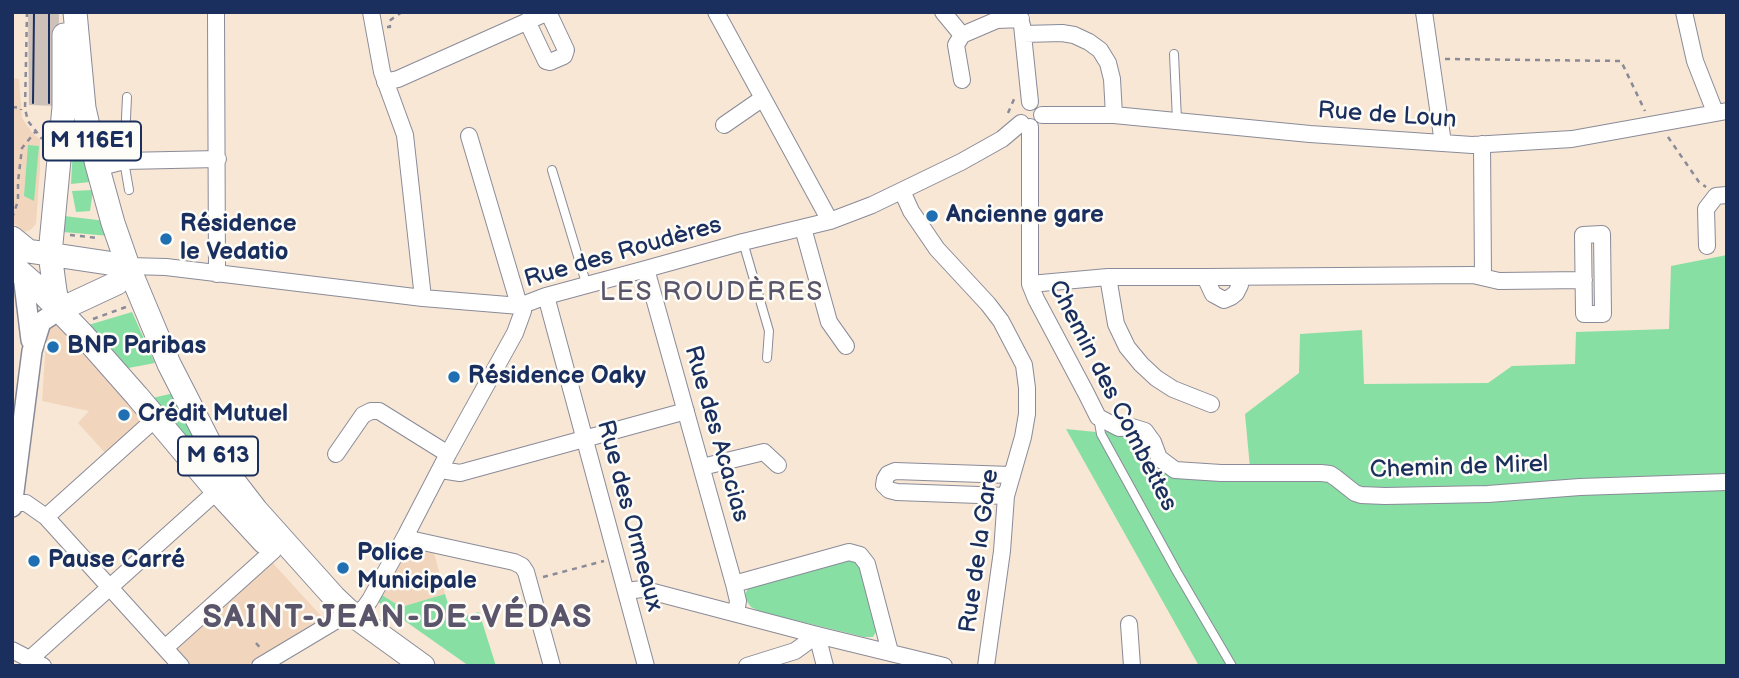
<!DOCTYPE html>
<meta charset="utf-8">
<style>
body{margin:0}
#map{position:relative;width:1739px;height:678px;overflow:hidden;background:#f8e7d4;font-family:"Balsamiq Sans",sans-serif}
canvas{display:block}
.frame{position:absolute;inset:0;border:14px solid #1b2f5e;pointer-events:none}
</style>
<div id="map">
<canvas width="1739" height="678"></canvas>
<div class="frame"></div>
</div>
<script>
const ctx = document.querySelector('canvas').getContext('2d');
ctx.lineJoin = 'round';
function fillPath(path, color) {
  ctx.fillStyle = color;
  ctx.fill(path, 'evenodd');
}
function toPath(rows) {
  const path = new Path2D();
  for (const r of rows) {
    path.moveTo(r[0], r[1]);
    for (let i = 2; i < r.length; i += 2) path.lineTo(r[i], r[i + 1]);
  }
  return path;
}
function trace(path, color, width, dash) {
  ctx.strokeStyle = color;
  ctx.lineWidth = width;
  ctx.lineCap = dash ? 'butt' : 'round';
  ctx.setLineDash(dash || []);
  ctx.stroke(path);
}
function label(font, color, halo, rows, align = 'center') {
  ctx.font = font + ' "Balsamiq Sans",sans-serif';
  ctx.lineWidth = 5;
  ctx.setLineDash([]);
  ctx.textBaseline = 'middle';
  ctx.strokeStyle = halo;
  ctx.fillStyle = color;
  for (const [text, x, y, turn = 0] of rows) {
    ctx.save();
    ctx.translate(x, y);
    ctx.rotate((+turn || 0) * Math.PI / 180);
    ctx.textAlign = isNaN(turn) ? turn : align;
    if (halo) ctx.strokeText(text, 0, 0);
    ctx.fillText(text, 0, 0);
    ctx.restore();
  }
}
const built = toPath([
 [12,78,19,79,22,118,33,134,40,139,40,168,36,224,30,230,24,232,12,222],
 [58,324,144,420,107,455,78,423,89,411,42,401,47,326],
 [413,550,434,553,445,594,401,607,382,595,404,555],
 [270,560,323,618,246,666,189,666,173,648]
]);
const industrial = toPath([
 [28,12,59,12,58,106,29,105]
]);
const green = toPath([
 [77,127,90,182,71,184,74,129],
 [28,145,39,146,34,201,24,196],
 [93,190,90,211,76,212,72,191],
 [64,216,106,221,110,236,63,232],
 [1727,255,1727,666,1199,666,1066,429,1096,432,1137,430,1156,461,1250,468,1245,414,1299,373,1300,334,1362,330,1364,384,1488,383,1512,366,1575,364,1576,332,1669,329,1671,266],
 [132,312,155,363,123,369,85,326],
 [174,393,207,457,203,460,148,399],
 [849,559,854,560,861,567,877,630,873,637,864,637,761,612,751,607,746,600,745,594,749,587],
 [445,594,453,620,479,612,496,666,469,666,378,602,382,595,401,607]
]);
const path = toPath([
 [27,12,25,109,28,121,42,139],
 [387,27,390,27,389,21,402,12],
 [1445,59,1621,61,1645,111],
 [12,107,21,108,21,110],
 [1008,113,1015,97],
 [1668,137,1699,182,1706,187],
 [12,218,18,201,18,182,22,148,36,131],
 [70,235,98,238],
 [93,319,126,307],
 [543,577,604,561],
 [256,643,262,650]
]);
const service = toPath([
 [1174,54,1177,120],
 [127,97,124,161,129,190],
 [552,170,587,286],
 [743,242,769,331,767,358],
 [1098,417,1101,434,1177,572,1232,666]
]);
const minor = toPath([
 [216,12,217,274],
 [371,12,382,72,405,135,423,298],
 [716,12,830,221],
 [943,12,962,35,997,20,1021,19],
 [1424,12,1443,143],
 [1684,12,1695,61,1715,112],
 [1022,25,1030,102],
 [1023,34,1062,33,1074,35,1089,42,1100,50,1108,63,1112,79,1114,115],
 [962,35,956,45,962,80],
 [385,82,398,79,546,13,550,16,566,50,564,56,550,62,546,61,527,21],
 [1042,115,1114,115,1310,134,1472,145,1572,139,1727,111],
 [724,125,763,98],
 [1030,127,1030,284,1036,299,1086,393,1098,417,1119,428,1132,427,1145,431,1153,442,1159,458,1175,470,1221,473,1321,473,1330,474,1336,478,1355,493,1361,495,1385,496,1488,494,1580,487,1727,482],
 [1482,144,1483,277],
 [100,175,105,166,124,161,218,159],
 [902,191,911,211,937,249,988,304,1001,321,1024,365,1027,388,1027,414,1023,437,1006,496,1002,551,986,666],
 [803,228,829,322,846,346],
 [1602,234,1603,314,1584,314,1583,235,1602,234],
 [1707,246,1706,209,1716,196,1727,195],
 [128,266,166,267,423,298,520,306,546,296,646,269,743,242,830,221,872,205,961,162,1002,139,1021,123],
 [646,269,734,584,738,601,736,613],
 [1108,277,1116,324,1127,347,1141,364,1156,378,1173,389,1211,404],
 [1205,277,1213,294,1224,300,1231,297,1236,293,1240,285,1240,277],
 [1030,284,1108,277,1205,277,1473,275,1499,281,1584,280],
 [546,296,646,666],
 [336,454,363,415,371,411,379,411,448,454],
 [702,467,764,452,778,465],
 [441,470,460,473,686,411],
 [1006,496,897,492,889,490,884,485,885,479,888,474,895,471,1011,475],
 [13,503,26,503,46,517,181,666],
 [46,517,155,419],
 [406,535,414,540,514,562,522,566,526,572,552,666],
 [734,584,849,552,860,555,867,564,890,652],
 [626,591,642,589,817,635,944,666],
 [354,616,365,607,370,600,406,535,448,454,515,333,523,311,517,298,469,136],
 [1129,624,1132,666],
 [165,648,273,551],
 [12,650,43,666],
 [31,658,217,491],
 [260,666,337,620],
 [747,666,795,651,817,635,825,666]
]);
const tertiary = toPath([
 [23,275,31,340],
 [12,507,32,351,41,322,59,310]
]);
const primary = toPath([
 [75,12,84,108,97,165,113,223,128,266,169,364,213,450,229,475,256,510,334,597,354,616,423,666],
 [12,238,28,251,128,266],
 [12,265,35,285,84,336,137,396,217,491,264,542],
 [59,310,55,291,50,254,64,107,64,35],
 [59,310,117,283,128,266]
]);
const tram = toPath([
 [33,103,34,12],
 [49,103,49,12]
]);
const markers = [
 [932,216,7,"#1f6fb2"],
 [166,239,7,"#1f6fb2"],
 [53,347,7,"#1f6fb2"],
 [454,377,7,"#1f6fb2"],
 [124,415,7,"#1f6fb2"],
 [34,561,7,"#1f6fb2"],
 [343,568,7,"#1f6fb2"]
];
const shields = [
 [92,141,98],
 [218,456,80]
];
const shieldNames = [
 ["M 116E1",92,141],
 ["M 613",218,456]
];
const streetNames = [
 ["Rue de Loun",1387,116,4],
 ["Rue des Roudères",623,253,-16],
 ["Chemin des Combettes",1112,396,63],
 ["Rue des Acacias",716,434,74],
 ["Chemin de Mirel",1459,468,-2],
 ["Rue des Ormeaux",629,516,75],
 ["Rue de la Gare",980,551,-82]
];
const poiNames = [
 ["Ancienne gare",946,216],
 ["Résidence",180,225],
 ["le Vedatio",180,253],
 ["BNP Paribas",67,347],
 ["Résidence Oaky",468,377],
 ["Crédit Mutuel",138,415],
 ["Police",357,554],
 ["Municipale",357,582],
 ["Pause Carré",48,561]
];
const neighbourhoodNames = [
 ["LES ROUDÈRES",712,293]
];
const districtNames = [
 ["SAINT-JEAN-DE-VÉDAS",398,619]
];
fillPath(built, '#f1d5bd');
fillPath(industrial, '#cec1ba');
fillPath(green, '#87dfa4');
trace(service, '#8a8b99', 10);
trace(minor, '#8a8b99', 18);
trace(tertiary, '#8a8b99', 22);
trace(primary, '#8a8b99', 25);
trace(path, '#8a8b99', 2.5, [5, 5]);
trace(service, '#fff', 8);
trace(minor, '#fff', 16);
trace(tertiary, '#fff', 19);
trace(primary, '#fff', 23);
trace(tram, '#1b2f5e', 2);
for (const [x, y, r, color] of markers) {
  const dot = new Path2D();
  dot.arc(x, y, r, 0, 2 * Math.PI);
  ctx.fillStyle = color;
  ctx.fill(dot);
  trace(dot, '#fdfcf7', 2.5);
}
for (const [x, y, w] of shields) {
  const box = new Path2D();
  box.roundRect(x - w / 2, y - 19.5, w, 39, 5);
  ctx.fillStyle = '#fdfcf7';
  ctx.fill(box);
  trace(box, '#1b2f5e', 2);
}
label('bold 23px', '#1b2f5e', null, shieldNames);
label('24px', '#1b2f5e', '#fdfcf7', streetNames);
label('bold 24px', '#1b2f5e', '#fdfcf7', poiNames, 'left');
ctx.letterSpacing = '2px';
label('26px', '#5a556b', '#fdfcf7', neighbourhoodNames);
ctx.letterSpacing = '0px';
ctx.letterSpacing = '2px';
label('bold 32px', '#5a556b', '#fdfcf7', districtNames);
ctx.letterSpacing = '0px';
</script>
